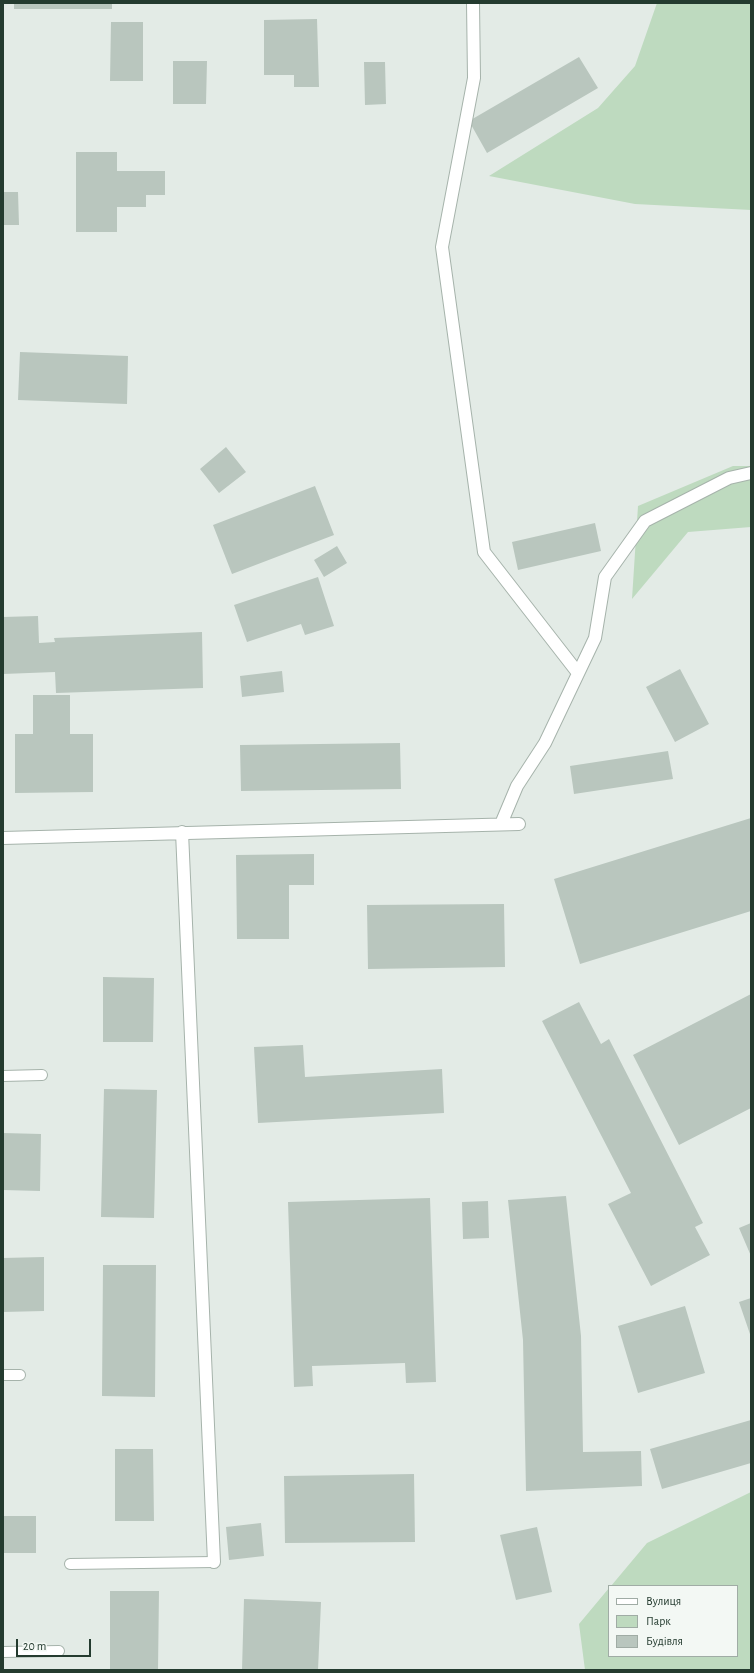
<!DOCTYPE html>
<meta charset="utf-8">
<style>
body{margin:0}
#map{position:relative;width:754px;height:1673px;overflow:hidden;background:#e3ebe6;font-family:"Alegreya Sans",sans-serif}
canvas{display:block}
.frame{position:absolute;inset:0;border:4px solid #243b2f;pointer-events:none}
.legend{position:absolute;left:608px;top:1585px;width:130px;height:72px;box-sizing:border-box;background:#f3f8f4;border:1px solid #a0aca5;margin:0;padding:5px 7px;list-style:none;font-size:12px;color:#243b2f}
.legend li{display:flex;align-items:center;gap:8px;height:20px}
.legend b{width:20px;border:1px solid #a0aca5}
.scale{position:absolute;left:16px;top:1639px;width:75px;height:18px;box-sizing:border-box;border:2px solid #243b2f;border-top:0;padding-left:5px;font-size:12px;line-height:14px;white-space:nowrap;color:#243b2f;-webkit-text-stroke:3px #f3f8f4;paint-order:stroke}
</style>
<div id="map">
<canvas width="754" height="1673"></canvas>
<div class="frame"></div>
<ul class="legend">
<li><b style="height:5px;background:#fff"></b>Вулиця</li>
<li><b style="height:11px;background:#bedabf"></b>Парк</li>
<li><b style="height:11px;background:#b9c6be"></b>Будівля</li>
</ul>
<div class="scale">20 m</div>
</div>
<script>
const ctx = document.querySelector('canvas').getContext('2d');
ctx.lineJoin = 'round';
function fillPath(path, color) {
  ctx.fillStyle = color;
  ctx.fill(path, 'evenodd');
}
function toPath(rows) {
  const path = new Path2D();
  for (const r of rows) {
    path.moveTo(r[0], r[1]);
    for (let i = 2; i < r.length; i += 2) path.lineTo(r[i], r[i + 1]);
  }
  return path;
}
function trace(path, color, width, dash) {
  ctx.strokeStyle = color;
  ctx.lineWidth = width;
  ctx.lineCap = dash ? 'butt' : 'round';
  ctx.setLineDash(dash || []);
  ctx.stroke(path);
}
const green = toPath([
 [657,3,751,3,751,210,635,204,489,176,598,108,635,66],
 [733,466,751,466,751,527,688,532,632,599,638,506],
 [751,1492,751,1670,585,1670,579,1624,609,1588,609,1656,737,1656,737,1586,611,1586,647,1543]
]);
const building = toPath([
 [14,3,112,3,112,9,14,9],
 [317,19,319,87,294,87,294,75,264,75,264,20],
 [111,22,143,22,143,81,110,81],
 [579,57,598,88,487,153,469,121],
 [173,61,207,61,206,104,173,104],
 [364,62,385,62,386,104,365,105],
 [76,152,117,152,117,171,165,171,165,195,146,195,146,207,117,207,117,232,76,232],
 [3,192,18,192,19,225,3,225],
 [20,352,128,356,127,404,18,400],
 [226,447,246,472,219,493,200,469],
 [315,486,334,535,232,574,213,525],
 [595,523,601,551,518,570,512,542],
 [337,546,347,563,324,577,314,560],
 [318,577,334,626,305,635,301,624,247,642,234,605],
 [38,616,39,643,55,642,54,638,202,632,203,688,56,693,55,672,3,674,3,617],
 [680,669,709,724,675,742,646,687],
 [282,671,284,692,242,697,240,676],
 [33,695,70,695,70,734,93,734,93,792,15,793,15,734,33,734],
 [400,743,401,789,241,791,240,745],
 [668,751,673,779,574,794,570,766],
 [751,818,751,911,580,964,554,879],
 [314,854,314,885,289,885,289,939,237,939,236,855],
 [504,904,505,967,368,969,367,905],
 [103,977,154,978,153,1042,103,1042],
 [751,994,751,1108,679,1145,633,1055],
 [579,1002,601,1044,609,1039,703,1223,695,1227,710,1255,651,1286,608,1204,631,1193,542,1021],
 [303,1045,305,1077,442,1069,444,1113,258,1123,254,1047],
 [104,1089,157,1090,154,1218,101,1217],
 [3,1133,41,1134,40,1191,3,1190],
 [566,1196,581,1336,583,1452,641,1451,642,1486,526,1491,523,1340,508,1200],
 [430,1198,436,1382,406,1383,405,1363,312,1366,313,1386,294,1387,288,1202],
 [488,1201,489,1238,463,1239,462,1202],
 [751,1223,751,1256,739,1228],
 [44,1257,44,1311,3,1312,3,1258],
 [103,1265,156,1265,155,1397,102,1396],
 [751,1298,751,1337,739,1302],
 [685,1306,705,1373,638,1393,618,1326],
 [751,1420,751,1463,662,1489,650,1449],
 [115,1449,153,1449,154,1521,115,1521],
 [414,1474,415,1542,285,1543,284,1476],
 [3,1516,36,1516,36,1553,3,1553],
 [261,1523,264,1556,229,1560,226,1527],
 [537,1527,552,1592,516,1600,500,1535],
 [110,1591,159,1591,158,1670,110,1670],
 [244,1599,321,1602,318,1670,242,1670]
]);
const lane = toPath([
 [3,1076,42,1075],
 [3,1375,20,1375],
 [70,1564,214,1562],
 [3,1652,59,1651]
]);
const street = toPath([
 [473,3,474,78,442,247,484,552,578,673],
 [501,824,517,786,545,743,595,638,605,577,645,521,729,478,751,473],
 [182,832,214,1562],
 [3,838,519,824]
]);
fillPath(green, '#bedabf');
fillPath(building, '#b9c6be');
trace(lane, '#a6b3ab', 12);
trace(street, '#a6b3ab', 14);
trace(lane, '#fff', 10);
trace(street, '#fff', 12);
</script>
